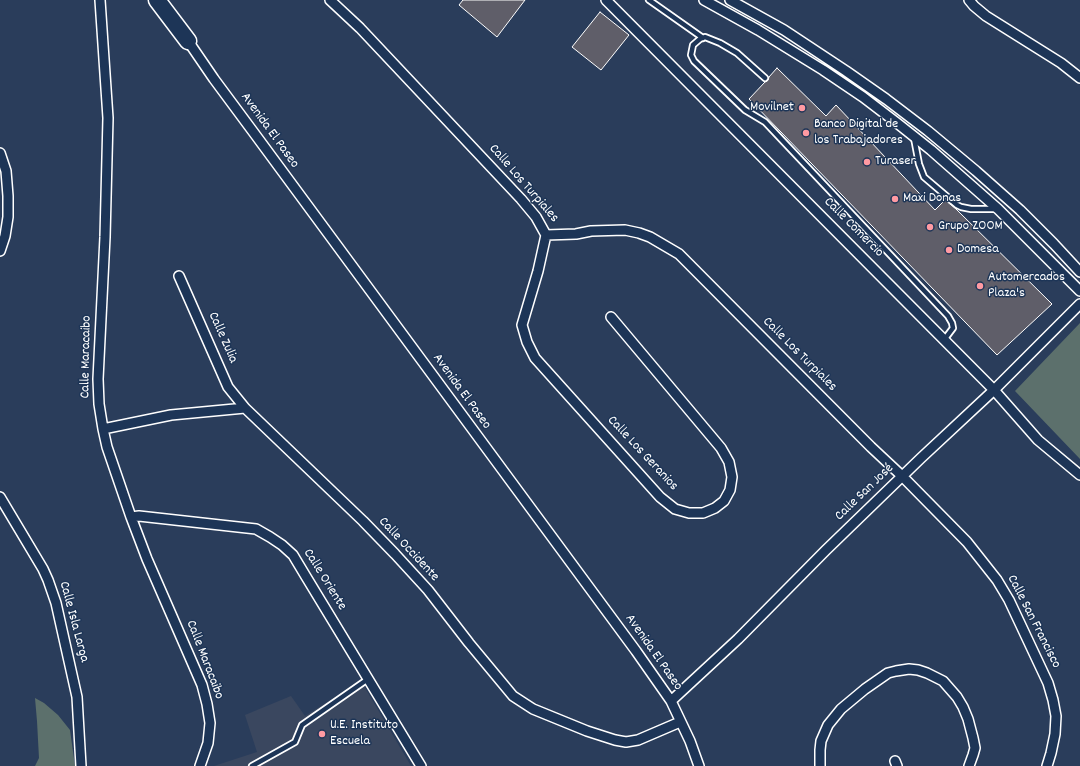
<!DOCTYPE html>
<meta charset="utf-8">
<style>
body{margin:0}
canvas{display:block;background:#2a3d5b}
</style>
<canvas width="1080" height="766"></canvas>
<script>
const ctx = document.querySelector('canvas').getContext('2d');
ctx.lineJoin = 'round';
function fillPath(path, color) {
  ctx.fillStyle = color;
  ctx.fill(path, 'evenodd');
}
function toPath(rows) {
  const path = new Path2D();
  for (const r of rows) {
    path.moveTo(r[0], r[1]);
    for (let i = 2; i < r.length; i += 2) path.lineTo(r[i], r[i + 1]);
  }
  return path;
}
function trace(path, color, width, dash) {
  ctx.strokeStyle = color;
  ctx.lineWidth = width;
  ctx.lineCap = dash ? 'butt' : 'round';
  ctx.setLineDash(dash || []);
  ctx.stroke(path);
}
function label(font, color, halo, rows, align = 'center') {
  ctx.font = font + ' Dekko,sans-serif';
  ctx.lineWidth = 3;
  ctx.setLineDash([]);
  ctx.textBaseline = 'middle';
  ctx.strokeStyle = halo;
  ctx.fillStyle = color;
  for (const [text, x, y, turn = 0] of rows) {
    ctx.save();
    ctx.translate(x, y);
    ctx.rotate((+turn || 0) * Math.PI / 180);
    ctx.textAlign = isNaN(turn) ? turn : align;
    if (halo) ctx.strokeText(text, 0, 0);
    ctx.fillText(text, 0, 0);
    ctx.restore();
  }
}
const built = toPath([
 [361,681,411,766,214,766,257,752,245,715,291,696,305,716]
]);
const green = toPath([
 [1080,323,1080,459,1015,391],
 [35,698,44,703,58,715,70,730,75,766,35,766,39,758,37,721]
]);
const building = toPath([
 [463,0,525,0,497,37,459,5,463,0],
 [600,12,629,35,601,70,572,47,600,12],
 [777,68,826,116,836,105,935,210,945,200,956,209,1052,304,997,355,749,99,765,82,768,80,769,77,777,68]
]);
const lane = toPath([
 [649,0,703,38],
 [765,78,737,53,720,43,705,37,700,39,693,45,691,55,694,61,745,110,765,122,948,316,952,323,953,328,944,340],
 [914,138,919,164,924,177,957,205,961,207,971,209,996,209],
 [252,766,295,742,302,725,368,679]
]);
const street = toPath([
 [100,0,108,118,105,237,98,379,99,404,103,429,107,447,131,517,147,559,202,685,207,704,210,723,208,743,200,766],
 [330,0,360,28,521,199,536,217,546,235],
 [606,0,994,390,1038,440,1080,475],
 [704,0,758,30,823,70,863,97,897,123,931,150,998,209,1080,291],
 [730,0,784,30,846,71,886,99,928,131,976,171,1020,210,1054,244,1080,272],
 [969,0,974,6,986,16,1061,63,1080,78],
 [187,38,188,41,214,79,257,137,636,651,671,701,690,741,699,766],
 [0,153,6,171,8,196,8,217,5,236,0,251],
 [546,235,576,234,591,231,625,230,639,233,650,237,679,254,871,447,902,476,967,542,997,580,1009,600,1048,683,1053,700,1056,716,1055,734,1051,753,1047,766],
 [546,235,538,271,522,325,527,342,535,358,660,497,675,509,689,513,703,513,715,508,724,501,730,490,732,477,729,462,721,448,611,317],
 [179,276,228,387,245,408],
 [103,429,171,415,245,408,363,521,395,554,428,590,469,643,513,696,533,709,587,731,615,740,626,742,638,740,680,722],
 [0,497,43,569,48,580,56,603,77,697,81,766],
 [131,517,139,516,256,529,270,537,282,545,293,555,305,575,421,766],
 [671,701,738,639,826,550,921,458,994,390,1080,304],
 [895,761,897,766],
 [820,766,820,750,821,741,828,725,841,709,865,689,888,673,896,671,909,669,918,670,927,673,943,681,957,697,963,707,968,719,973,738,975,748,973,755,969,766]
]);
const highway = toPath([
 [157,0,188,41]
]);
const markers = [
 [802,108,4,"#ff9aa2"],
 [806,133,4,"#ff9aa2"],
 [867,162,4,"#ff9aa2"],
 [895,199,4,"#ff9aa2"],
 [930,227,4,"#ff9aa2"],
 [949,250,4,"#ff9aa2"],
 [980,286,4,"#ff9aa2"],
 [322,734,4,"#ff9aa2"]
];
const poiNames = [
 ["Movilnet",794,108,"right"],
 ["Banco Digital de",814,125],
 ["los Trabajadores",814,141],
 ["Turaser",875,162],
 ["Maxi Donas",903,199],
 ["Grupo ZOOM",938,227],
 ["Domesa",957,250],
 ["Automercados",988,278],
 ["Plaza's",988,294],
 ["U.E. Instituto",330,726],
 ["Escuela",330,742]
];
const streetNames = [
 ["Avenida El Paseo",269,131,54],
 ["Calle Los Turpiales",523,184,49],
 ["Calle Comercio",853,228,45],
 ["Calle Zulia",222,338,66],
 ["Calle Los Turpiales",799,355,45],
 ["Calle Maracaibo",87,357,-89],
 ["Avenida El Paseo",461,392,54],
 ["Calle Los Geranios",642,454,47],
 ["Calle San José",865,493,-44],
 ["Calle Occidente",408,550,47],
 ["Calle Oriente",324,580,58],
 ["Calle Isla Larga",73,622,75],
 ["Calle San Francisco",1033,622,63],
 ["Avenida El Paseo",653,653,55],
 ["Calle Maracaibo",204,660,69]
];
fillPath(built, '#3a475f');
fillPath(green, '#5c706c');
fillPath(building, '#5f5e69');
trace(building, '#fff', 1);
trace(lane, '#fff', 8);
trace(street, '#fff', 12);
trace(highway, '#fff', 19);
trace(lane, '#1d3557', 4.5);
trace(street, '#1d3557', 9);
trace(highway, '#1d3557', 16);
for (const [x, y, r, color] of markers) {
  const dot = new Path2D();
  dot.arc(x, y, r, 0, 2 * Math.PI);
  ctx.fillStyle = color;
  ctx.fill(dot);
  trace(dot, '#1d3557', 1.5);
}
label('14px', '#fff', '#1d3557', poiNames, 'left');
label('14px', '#fff', '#1d3557', streetNames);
</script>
